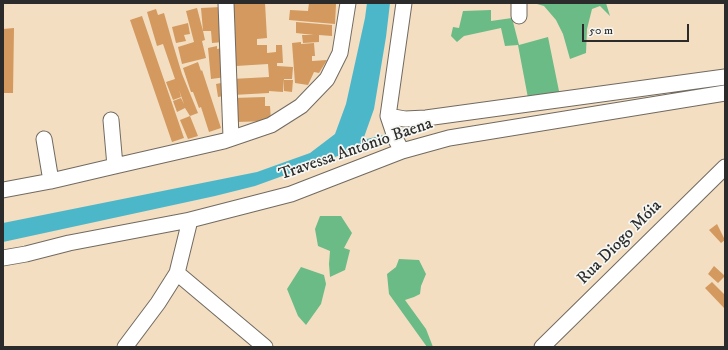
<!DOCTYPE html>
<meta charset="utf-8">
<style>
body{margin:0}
#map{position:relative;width:728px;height:350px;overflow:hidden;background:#f3dec2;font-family:"IM FELL DW Pica",serif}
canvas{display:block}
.frame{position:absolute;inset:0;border:4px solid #2b2b2b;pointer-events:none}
.scale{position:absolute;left:582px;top:24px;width:107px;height:18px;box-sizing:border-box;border:2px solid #2b2b2b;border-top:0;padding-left:5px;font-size:12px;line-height:14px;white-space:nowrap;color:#2b2b2b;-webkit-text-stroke:3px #f6f6f2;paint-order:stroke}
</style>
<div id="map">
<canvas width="728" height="350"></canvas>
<div class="frame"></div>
<div class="scale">50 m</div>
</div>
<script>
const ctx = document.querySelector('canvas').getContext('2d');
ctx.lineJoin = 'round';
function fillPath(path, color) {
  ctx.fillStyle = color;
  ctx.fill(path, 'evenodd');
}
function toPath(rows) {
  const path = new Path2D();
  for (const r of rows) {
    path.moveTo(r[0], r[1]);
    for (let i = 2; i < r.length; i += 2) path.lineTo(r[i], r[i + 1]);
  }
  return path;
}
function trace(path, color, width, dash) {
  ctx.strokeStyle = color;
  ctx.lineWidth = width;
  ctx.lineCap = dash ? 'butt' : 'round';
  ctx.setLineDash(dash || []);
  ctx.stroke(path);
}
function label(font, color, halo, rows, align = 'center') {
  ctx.font = font + ' "IM FELL DW Pica",serif';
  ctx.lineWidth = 3.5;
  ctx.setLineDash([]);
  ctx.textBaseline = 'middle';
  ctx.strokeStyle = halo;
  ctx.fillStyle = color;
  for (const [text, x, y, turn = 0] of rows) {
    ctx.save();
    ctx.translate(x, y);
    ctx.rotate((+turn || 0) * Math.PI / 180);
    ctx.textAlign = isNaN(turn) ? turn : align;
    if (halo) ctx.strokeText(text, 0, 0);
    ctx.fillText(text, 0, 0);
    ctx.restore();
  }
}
const forest = toPath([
 [537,3,606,3,610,16,600,6,592,9,587,29,586,53,570,59,563,34,556,20,544,6,537,4],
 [491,10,491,21,512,18,519,45,548,37,560,96,528,98,518,45,505,46,501,28,464,36,457,42,451,36,453,27,459,28,463,11],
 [320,216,341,216,352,233,344,248,350,250,345,270,330,277,329,264,330,251,318,246,315,229],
 [399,259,419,260,426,274,421,286,420,294,414,297,405,300,426,329,433,347,427,347,389,294,387,274,396,267],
 [301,267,324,275,326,284,321,304,306,325,298,316,287,289]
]);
const water = toPath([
 [367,3,390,3,386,37,374,109,363,140,387,134,388,144,346,153,255,186,215,196,3,242,3,223,257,172,310,153,335,134,346,104,365,18]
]);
const building = toPath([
 [232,3,265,3,267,38,257,39,257,45,267,45,267,53,276,52,276,45,282,45,283,63,277,63,277,66,293,67,292,79,284,79,283,92,269,91,269,93,233,95,232,79,269,77,268,64,236,66,236,55,231,55],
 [309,3,336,4,335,24,289,20,290,10,308,11],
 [221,7,223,42,212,43,211,31,203,31,205,40,202,41,206,58,182,64,178,47,194,42,186,11,197,8,203,31,201,8],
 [156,9,158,15,164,13,172,41,182,74,198,113,190,116,185,108,177,112,173,101,181,98,184,104,179,90,181,97,173,100,166,82,175,79,163,44,157,46,147,12],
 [142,16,184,138,172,142,130,20],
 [296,22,332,25,332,36,319,35,319,42,303,43,302,35,314,35,296,33],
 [188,23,190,34,184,35,186,41,176,43,172,27],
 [14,28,13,93,3,93,3,29],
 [301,42,301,44,314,43,315,56,312,56,312,61,327,60,319,73,314,72,308,85,295,83,292,43],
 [217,46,217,49,223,48,226,77,211,79,208,48],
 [198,62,201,71,202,70,221,128,209,132,201,107,199,108,193,92,191,92,183,68],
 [284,80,293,80,292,92,284,91],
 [226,82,228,95,218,97,216,84],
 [265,97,265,106,270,106,271,121,235,122,233,98],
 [190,116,198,136,188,139,180,120],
 [717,224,725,240,721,243,709,230],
 [714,266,725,276,718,283,708,274],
 [712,282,725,295,725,307,724,308,705,288]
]);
const minor = toPath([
 [226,3,231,138],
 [519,3,519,16],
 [388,116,405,119,426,118,725,77],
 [111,120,115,166],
 [44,139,51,181],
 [402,151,396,140,388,116,404,3],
 [3,190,51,181,115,166,224,141,271,125,301,106,327,79,340,53,348,3],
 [3,258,26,254,69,243,190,220,291,194,402,151,449,138,725,93],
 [177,273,265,347],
 [125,347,158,303,177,273,190,220],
 [542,347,725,167]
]);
const streetNames = [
 ["Travessa Antônio Baena",356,150,-19],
 ["Rua Diogo Móia",620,243,-45]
];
fillPath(forest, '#6abb86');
fillPath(water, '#4db7ca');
fillPath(building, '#d3995e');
trace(minor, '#716a60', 17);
trace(minor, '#fff', 15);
label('17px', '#2b2b2b', '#f6f6f2', streetNames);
</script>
